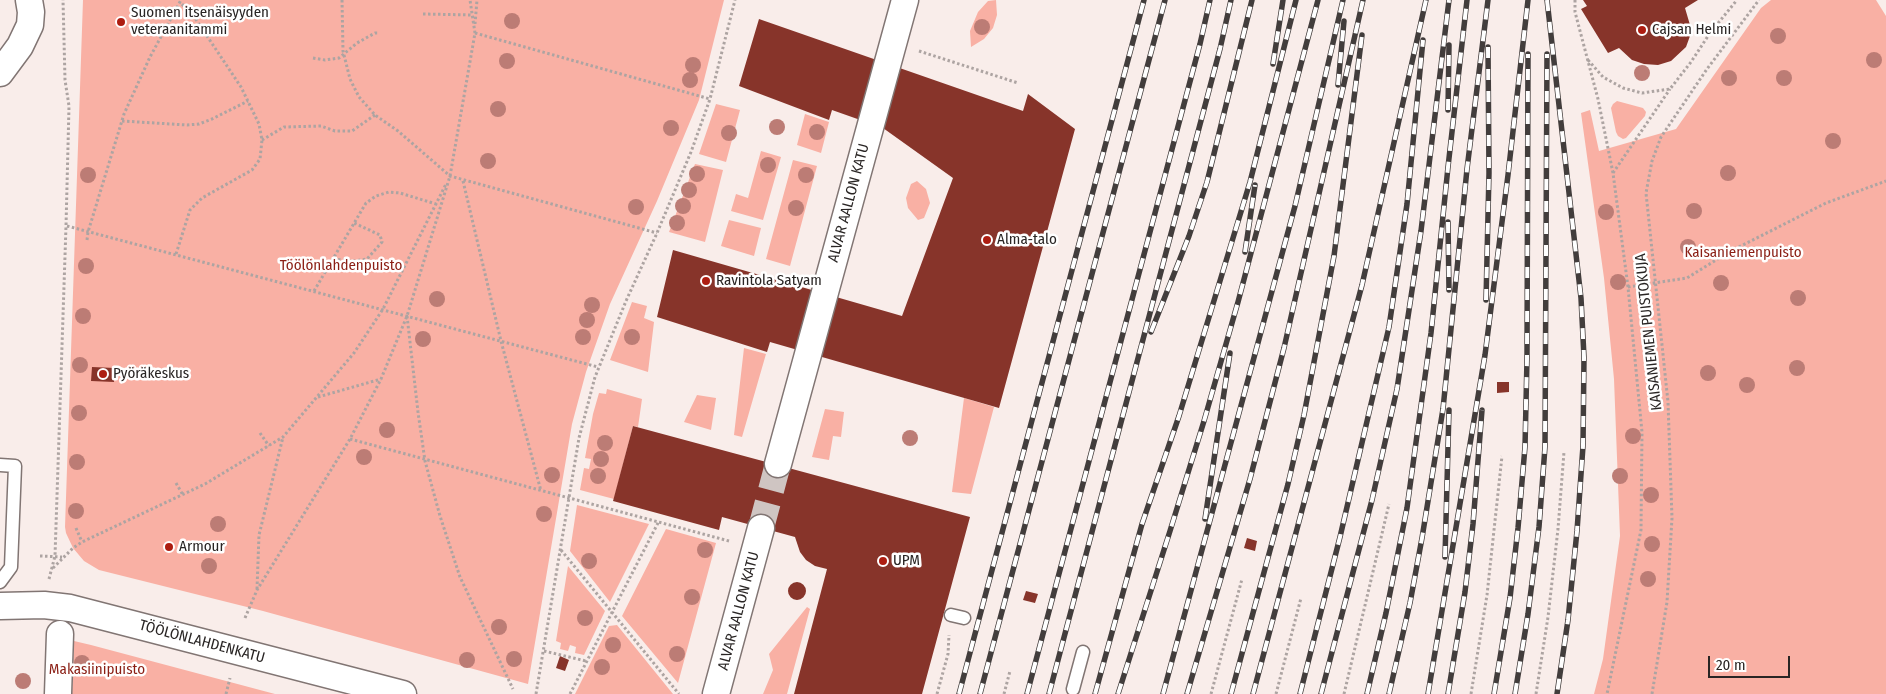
<!DOCTYPE html>
<meta charset="utf-8">
<style>
body{margin:0}
#map{position:relative;width:1886px;height:694px;overflow:hidden;background:#f9edea;font-family:"Fira Sans Condensed",sans-serif}
canvas{display:block}
.scale{position:absolute;left:1708px;top:656px;width:82px;height:22px;box-sizing:border-box;border:2px solid #292524;border-top:0;padding-left:6px;font-size:15px;line-height:18px;white-space:nowrap;color:#292524;-webkit-text-stroke:4px #fff;paint-order:stroke}
</style>
<div id="map">
<canvas width="1886" height="694"></canvas>
<div class="scale">20 m</div>
</div>
<script>
const ctx = document.querySelector('canvas').getContext('2d');
ctx.lineJoin = 'round';
function fillPath(path, color) {
  ctx.fillStyle = color;
  ctx.fill(path, 'evenodd');
}
function toPath(rows) {
  const path = new Path2D();
  for (const r of rows) {
    if (r.length === 3) {
      path.moveTo(r[0] + r[2], r[1]);
      path.arc(r[0], r[1], r[2], 0, 2 * Math.PI);
      continue;
    }
    path.moveTo(r[0], r[1]);
    for (let i = 2; i < r.length; i += 2) path.lineTo(r[i], r[i + 1]);
  }
  return path;
}
function trace(path, color, width, dash) {
  ctx.strokeStyle = color;
  ctx.lineWidth = width;
  ctx.lineCap = dash ? 'butt' : 'round';
  ctx.setLineDash(dash || []);
  ctx.stroke(path);
}
function label(font, color, halo, rows, align = 'center') {
  ctx.font = font + ' "Fira Sans Condensed",sans-serif';
  ctx.lineWidth = 5;
  ctx.setLineDash([]);
  ctx.textBaseline = 'middle';
  ctx.strokeStyle = halo;
  ctx.fillStyle = color;
  for (const [text, x, y, turn = 0] of rows) {
    ctx.save();
    ctx.translate(x, y);
    ctx.rotate((+turn || 0) * Math.PI / 180);
    ctx.textAlign = isNaN(turn) ? turn : align;
    if (halo) ctx.strokeText(text, 0, 0);
    ctx.fillText(text, 0, 0);
    ctx.restore();
  }
}
const green = toPath([
 [83,0,724,0,699,100,657,201,610,304,586,372,572,424,528,684,263,611,99,570,84,561,73,548,66,533,65,527],
 [996,0,997,15,993,28,984,39,971,47,970,31,978,12,988,1],
 [1771,0,1876,0,1886,16,1886,694,1594,694,1603,659,1620,536,1614,379,1604,278,1581,113,1590,110,1599,151,1676,129,1761,8],
 [1617,101,1643,108,1646,112,1645,116,1626,138,1623,139,1618,136,1616,132,1611,108,1613,104],
 [716,104,740,110,726,162,699,154],
 [805,114,829,122,821,153,797,145],
 [761,151,781,157,763,220,731,211,736,194,748,198],
 [793,160,817,166,790,266,766,259],
 [695,164,723,170,705,242,669,232],
 [917,181,926,189,930,203,924,218,918,220,908,208,906,198,911,184],
 [729,220,761,228,754,256,721,246],
 [632,302,647,306,644,318,654,322,648,372,610,360],
 [744,348,766,354,742,437,734,435],
 [607,389,642,399,638,427,633,426,614,499,580,490,584,468,589,469,591,459,585,458,593,414,599,393,606,394],
 [697,395,716,398,711,430,684,422],
 [964,398,994,407,971,494,952,492],
 [825,409,844,412,841,437,833,436,829,460,812,457],
 [577,505,649,524,610,602,570,551],
 [666,529,716,543,678,683,622,616],
 [568,566,605,611,584,655,575,653,576,647,570,645,568,651,560,649,561,643,556,641],
 [807,607,810,609,787,694,763,694,773,670,769,654],
 [617,625,673,694,575,694,609,626],
 [74,641,91,645,275,694,72,694]
]);
const building = toPath([
 [1583,0,1698,0,1685,8,1690,25,1690,36,1686,47,1671,61,1658,65,1644,64,1632,60,1619,48,1608,53,1581,9,1587,6],
 [759,19,1023,111,1028,94,1075,129,999,408,770,342,767,352,657,317,673,250,902,316,953,178,883,128,832,110,829,120,739,86],
 [92,367,115,368,114,382,91,381],
 [1497,382,1509,382,1509,392,1497,393],
 [633,426,970,517,922,694,794,694,827,569,815,566,806,560,800,552,795,537,722,517,719,530,613,501],
 [1247,538,1257,541,1255,551,1244,548],
 [797,591,9],
 [1026,591,1038,594,1035,603,1023,600],
 [560,656,569,660,565,671,556,668]
]);
const streetTunnel = toPath([
 [761,528,778,464]
]);
const path = toPath([
 [342,0,343,51,350,79,359,97,375,115,398,131,450,176,657,233],
 [1575,0,1575,12,1598,99,1613,173,1628,287,1642,432,1641,530,1607,694],
 [423,14,472,15],
 [475,24,477,0],
 [475,33,710,99],
 [919,51,1018,83],
 [313,58,325,60,339,58,357,43,375,33,379,33],
 [1588,60,1603,77,1623,88,1642,93,1670,89,1691,62,1710,33,1737,0],
 [122,121,187,125,199,124,212,119,248,101],
 [262,140,284,127,321,126,335,131,352,131,375,115],
 [1613,173,1670,89],
 [463,181,501,341,541,491],
 [67,226,598,367],
 [87,240,88,232,124,114,150,57,181,0],
 [176,254,190,210,202,198,252,170,260,159,262,140,259,124,241,87,195,18,180,2],
 [333,259,354,261,367,259,382,242,380,235,354,223],
 [1628,287,1687,278,1729,252,1826,203,1886,181],
 [314,291,366,203,376,196,389,192,400,193,436,204],
 [407,316,418,412,425,461,440,516,460,577,513,689],
 [318,397,381,379],
 [260,433,269,446],
 [350,439,729,541],
 [176,483,183,495],
 [76,528,82,542],
 [561,550,679,694],
 [40,556,62,557],
 [53,568,73,548,82,542,205,484,283,437,354,353,383,309,446,184],
 [49,579,55,556,66,226,69,106,65,80,63,0],
 [257,589,259,535,283,437],
 [245,618,257,590,350,439,381,379,407,316,450,176,475,33,470,0],
 [544,651,586,661],
 [226,694,230,678],
 [536,694,579,438,595,377,626,301,657,233,691,152,710,99,735,0],
 [570,694,659,521],
 [937,694,948,654,949,635],
 [1004,694,1010,671],
 [1211,694,1242,579],
 [1276,694,1301,598],
 [1344,694,1389,504],
 [1471,694,1487,595,1502,456],
 [1536,694,1548,617,1558,529,1564,452],
 [1652,694,1667,602,1672,518,1668,402,1646,193,1652,161,1661,137,1707,69,1759,0]
]);
const lane = toPath([
 [0,465,15,466,11,567,0,582],
 [951,615,964,618],
 [1073,689,1083,652]
]);
const street = toPath([
 [0,73,20,46,30,25,31,12,29,0],
 [778,464,905,0],
 [0,606,44,605,70,608,403,694],
 [58,694,60,634],
 [716,694,761,528]
]);
const rail = toPath([
 [1547,0,1581,298,1584,357,1583,446,1577,531,1568,620,1557,694],
 [1273,64,1283,0],
 [1338,85,1344,21],
 [1448,110,1449,45],
 [1448,222,1449,290],
 [1245,252,1255,185],
 [1486,300,1489,173,1488,47],
 [1151,332,1189,236,1207,182,1252,0],
 [1205,519,1230,353],
 [1445,557,1449,410],
 [959,694,1144,0],
 [980,694,1165,0],
 [1027,694,1200,44,1210,0],
 [1049,694,1220,49,1231,0],
 [1095,694,1142,524,1179,416,1250,182,1296,0],
 [1118,694,1170,531,1204,421,1238,302,1318,0],
 [1163,694,1295,206,1343,0],
 [1187,694,1250,479,1284,348,1363,0],
 [1231,694,1288,484,1304,415,1334,256,1362,35],
 [1253,694,1362,285,1426,0],
 [1300,694,1340,537,1389,327,1407,204,1423,40],
 [1321,694,1372,500,1397,389,1421,231,1449,0],
 [1367,694,1386,613,1407,508,1431,333,1448,167,1467,0],
 [1389,694,1410,603,1422,538,1443,409,1467,169,1488,0],
 [1428,694,1485,355,1508,175,1528,0],
 [1448,694,1465,592,1473,524,1482,410],
 [1494,694,1510,598,1518,528,1525,447,1527,359,1528,54],
 [1515,694,1528,614,1539,527,1545,447,1547,54]
]);
const trees = [
 [512,21],
 [982,27],
 [1778,36],
 [1874,60],
 [507,61],
 [693,65],
 [1642,73],
 [1729,78],
 [1784,78],
 [690,80],
 [498,109],
 [777,127],
 [671,128],
 [817,132],
 [729,133],
 [1833,141],
 [488,161],
 [768,165],
 [1728,173],
 [697,174],
 [88,175],
 [806,175],
 [689,190],
 [683,206],
 [636,207],
 [796,208],
 [1694,211],
 [1606,212],
 [677,223],
 [1688,247],
 [86,266],
 [1618,282],
 [1721,283],
 [1798,298],
 [437,299],
 [592,305],
 [83,316],
 [587,320],
 [583,337],
 [632,337],
 [423,339],
 [80,365],
 [1797,368],
 [1708,373],
 [1747,385],
 [79,413],
 [387,430],
 [1633,436],
 [910,438],
 [605,443],
 [364,457],
 [601,459],
 [77,462],
 [552,475],
 [598,476],
 [1620,476],
 [1651,495],
 [76,511],
 [544,514],
 [218,524],
 [1652,544],
 [705,550],
 [589,561],
 [209,566],
 [1648,579],
 [692,597],
 [585,618],
 [499,627],
 [613,645],
 [677,654],
 [514,659],
 [467,660],
 [82,663],
 [602,667],
 [23,681]
];
const markers = [
 [121,22,5,"#ad1d11"],
 [1642,30,5,"#ad1d11"],
 [987,240,5,"#ad1d11"],
 [706,281,5,"#ad1d11"],
 [103,374,5,"#ad1d11"],
 [169,547,5,"#ad1d11"],
 [883,561,5,"#ad1d11"]
];
const poiNames = [
 ["Suomen itsenäisyyden",131,13],
 ["veteraanitammi",131,30],
 ["Cajsan Helmi",1652,30],
 ["Alma-talo",997,240],
 ["Ravintola Satyam",716,281],
 ["Pyöräkeskus",113,374],
 ["Armour",179,547],
 ["UPM",893,561]
];
const streetNames = [
 ["ALVAR AALLON KATU",849,203,-75],
 ["KAISANIEMEN PUISTOKUJA",1649,332,-96],
 ["ALVAR AALLON KATU",739,611,-75],
 ["TÖÖLÖNLAHDENKATU",202,642,15]
];
const parkNames = [
 ["Kaisaniemenpuisto",1743,253],
 ["Töölönlahdenpuisto",341,266],
 ["Makasiinipuisto",97,670]
];
fillPath(green, '#f9b0a4');
fillPath(building, '#87342a');
trace(streetTunnel, '#cfc5c2', 26, [26, 13]);
trace(lane, '#817573', 15);
trace(street, '#817573', 29);
trace(path, '#ada4a2', 3, [2.5, 2.5]);
trace(lane, '#fff', 12);
trace(street, '#fff', 26);
trace(rail, '#423d3c', 5.5);
trace(rail, '#fff', 4, [11]);
ctx.fillStyle = '#bc7c75';
for (const [x, y] of trees) {
  ctx.beginPath();
  ctx.arc(x, y, 8, 0, 2 * Math.PI);
  ctx.fill();
}
for (const [x, y, r, color] of markers) {
  const dot = new Path2D();
  dot.arc(x, y, r, 0, 2 * Math.PI);
  ctx.fillStyle = color;
  ctx.fill(dot);
  trace(dot, '#fff', 2);
}
label('15px', '#292524', '#fff', poiNames, 'left');
label('15px', '#292524', '#fff', streetNames);
label('15px', '#8b1f15', '#fff', parkNames);
</script>
